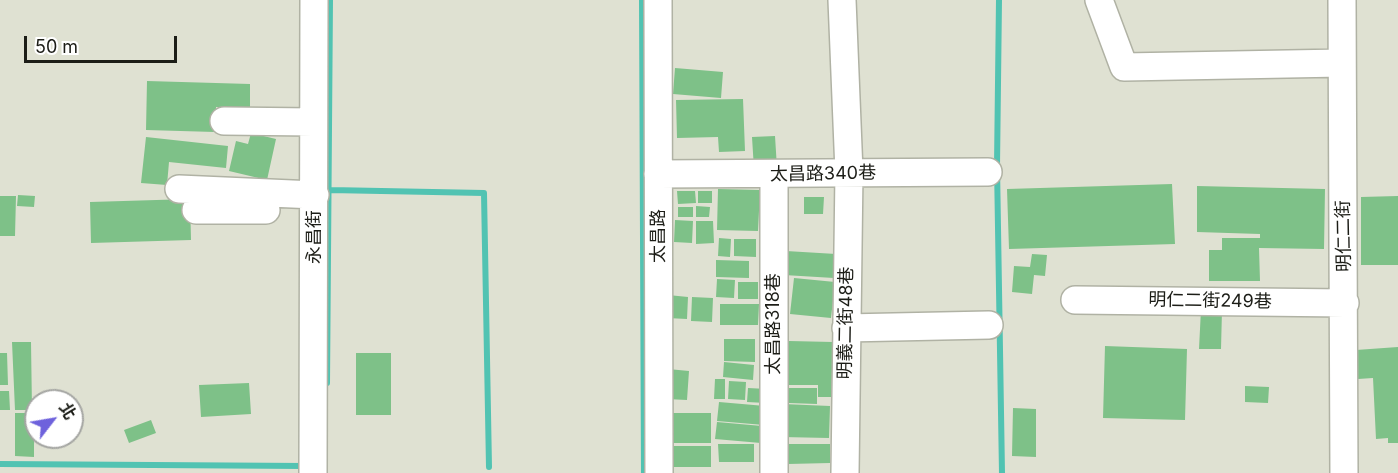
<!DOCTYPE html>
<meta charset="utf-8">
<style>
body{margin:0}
#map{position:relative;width:1398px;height:473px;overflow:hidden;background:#dfe1d2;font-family:Inter,"Noto Sans TC",sans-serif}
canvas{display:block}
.north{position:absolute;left:24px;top:389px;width:60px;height:60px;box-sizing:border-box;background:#fff;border:2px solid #a4a5a2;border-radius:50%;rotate:59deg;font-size:16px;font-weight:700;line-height:24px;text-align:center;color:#1c1d17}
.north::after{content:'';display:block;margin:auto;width:21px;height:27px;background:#6e62dc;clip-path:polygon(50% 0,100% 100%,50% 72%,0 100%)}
.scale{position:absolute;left:24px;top:36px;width:153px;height:27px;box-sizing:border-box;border:3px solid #1c1d17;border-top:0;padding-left:8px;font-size:18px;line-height:21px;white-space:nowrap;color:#1c1d17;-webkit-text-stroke:4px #fff;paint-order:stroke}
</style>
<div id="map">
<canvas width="1398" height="473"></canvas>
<div class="north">北</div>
<div class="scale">50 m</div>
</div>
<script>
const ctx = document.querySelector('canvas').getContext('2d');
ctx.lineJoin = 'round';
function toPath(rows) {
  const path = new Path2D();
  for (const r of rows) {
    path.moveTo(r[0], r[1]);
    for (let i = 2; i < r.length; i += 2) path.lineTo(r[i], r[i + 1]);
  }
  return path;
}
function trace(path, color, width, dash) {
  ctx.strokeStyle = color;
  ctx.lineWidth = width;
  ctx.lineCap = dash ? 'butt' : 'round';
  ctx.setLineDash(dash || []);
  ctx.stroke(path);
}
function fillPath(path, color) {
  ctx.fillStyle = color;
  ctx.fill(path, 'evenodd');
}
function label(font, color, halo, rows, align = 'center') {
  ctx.font = font + ' Inter,"Noto Sans TC",sans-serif';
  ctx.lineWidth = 5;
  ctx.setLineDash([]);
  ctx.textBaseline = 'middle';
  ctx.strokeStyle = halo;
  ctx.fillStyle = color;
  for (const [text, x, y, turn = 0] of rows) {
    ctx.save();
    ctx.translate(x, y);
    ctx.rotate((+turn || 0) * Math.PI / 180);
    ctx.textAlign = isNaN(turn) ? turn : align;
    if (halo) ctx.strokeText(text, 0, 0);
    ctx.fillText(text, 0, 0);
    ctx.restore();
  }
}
const stream = toPath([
 [642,0,644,473],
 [999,0,997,166,1002,473],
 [330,190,484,193,489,467],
 [327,383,330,0],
 [0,464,305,466]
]);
const building = toPath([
 [675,68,723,72,721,98,673,94],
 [147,81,250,84,250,107,216,107,215,132,146,130],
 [743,99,745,151,719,152,718,137,677,138,676,100],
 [251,133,276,139,267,180,229,171,236,141,248,144],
 [775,136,777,168,754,169,752,137],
 [146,137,228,146,226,168,169,162,167,185,141,183],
 [1172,184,1175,244,1009,249,1007,189],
 [1197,186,1325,189,1324,249,1259,248,1260,281,1209,281,1209,250,1222,250,1222,238,1260,238,1260,234,1197,232],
 [718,189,760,190,758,231,717,230],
 [677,191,695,191,696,203,678,204],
 [698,191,712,191,712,203,698,203],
 [18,195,35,196,34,207,17,206],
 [0,196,16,196,15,236,0,236],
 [1398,196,1398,265,1361,265,1361,197],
 [804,197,824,197,823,214,804,214],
 [190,199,191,240,91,243,90,202],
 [696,206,710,207,709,217,696,217],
 [678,207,693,207,693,217,678,217],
 [675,220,693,221,692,243,674,242],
 [696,221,713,221,714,243,696,244],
 [719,238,731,239,730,257,718,256],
 [734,239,756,239,756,257,734,256],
 [786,251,836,254,834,278,784,275],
 [1032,254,1047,255,1045,276,1034,275,1032,294,1012,292,1014,266,1030,267],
 [716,260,749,261,749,278,716,277],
 [794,278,835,282,831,318,790,314],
 [717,279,735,280,734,298,716,297],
 [738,282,758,282,758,299,738,299],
 [668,295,688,297,687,319,667,318],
 [692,297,713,298,712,322,691,321],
 [720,304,759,304,758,325,720,325],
 [1201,309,1222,310,1221,349,1199,349],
 [724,339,755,339,755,362,724,361],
 [789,341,833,342,831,397,818,397,818,385,788,385],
 [12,342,31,342,32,410,15,410],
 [1105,346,1187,349,1185,420,1103,418],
 [1398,347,1398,443,1388,443,1388,438,1376,439,1373,378,1358,379,1356,350],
 [0,353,7,353,8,385,0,385],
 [356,353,391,353,391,415,356,415],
 [724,362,754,365,753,380,723,377],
 [668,369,689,371,687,400,666,399],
 [715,379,725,379,725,399,714,399],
 [729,381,746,382,745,400,728,399],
 [249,383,251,414,201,417,199,385],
 [1245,386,1269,387,1268,403,1245,402],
 [748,388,767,389,766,403,747,402],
 [789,388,817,388,817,404,789,403],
 [0,391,9,391,10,410,0,410],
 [719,402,765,406,764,425,717,421],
 [783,404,830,406,829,438,782,437],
 [1013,408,1036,409,1036,457,1012,456],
 [15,413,34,413,34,457,15,456],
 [666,413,711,413,711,443,666,443],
 [151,420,156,433,129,443,124,430],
 [717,422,762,426,761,443,715,439],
 [718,444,754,444,754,462,719,462],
 [788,444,830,444,830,463,788,464],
 [669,446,711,446,711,467,669,467]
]);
const minor = toPath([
 [658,0,659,473],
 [842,0,849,172,845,473],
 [1099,0,1124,67,1342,63],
 [1342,0,1344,473],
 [224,121,313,122],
 [658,174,988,172],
 [774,175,774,473],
 [179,189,315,195],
 [196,210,266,210],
 [1075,300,1345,303],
 [846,328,989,325],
 [313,473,314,0]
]);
const streetNames = [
 ["太昌路340巷",823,174,-1],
 ["太昌路",659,236,-90],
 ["明仁二街",1344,236,-91],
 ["永昌街",315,237,-90],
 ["明仁二街249巷",1210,301,1],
 ["明義二街48巷",846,323,-89],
 ["太昌路318巷",774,324,-90]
];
trace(stream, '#51c3b2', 6);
fillPath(building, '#7ec188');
trace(minor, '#b0b2a4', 30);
trace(minor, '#fff', 27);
label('18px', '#1c1d17', '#fff', streetNames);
</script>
